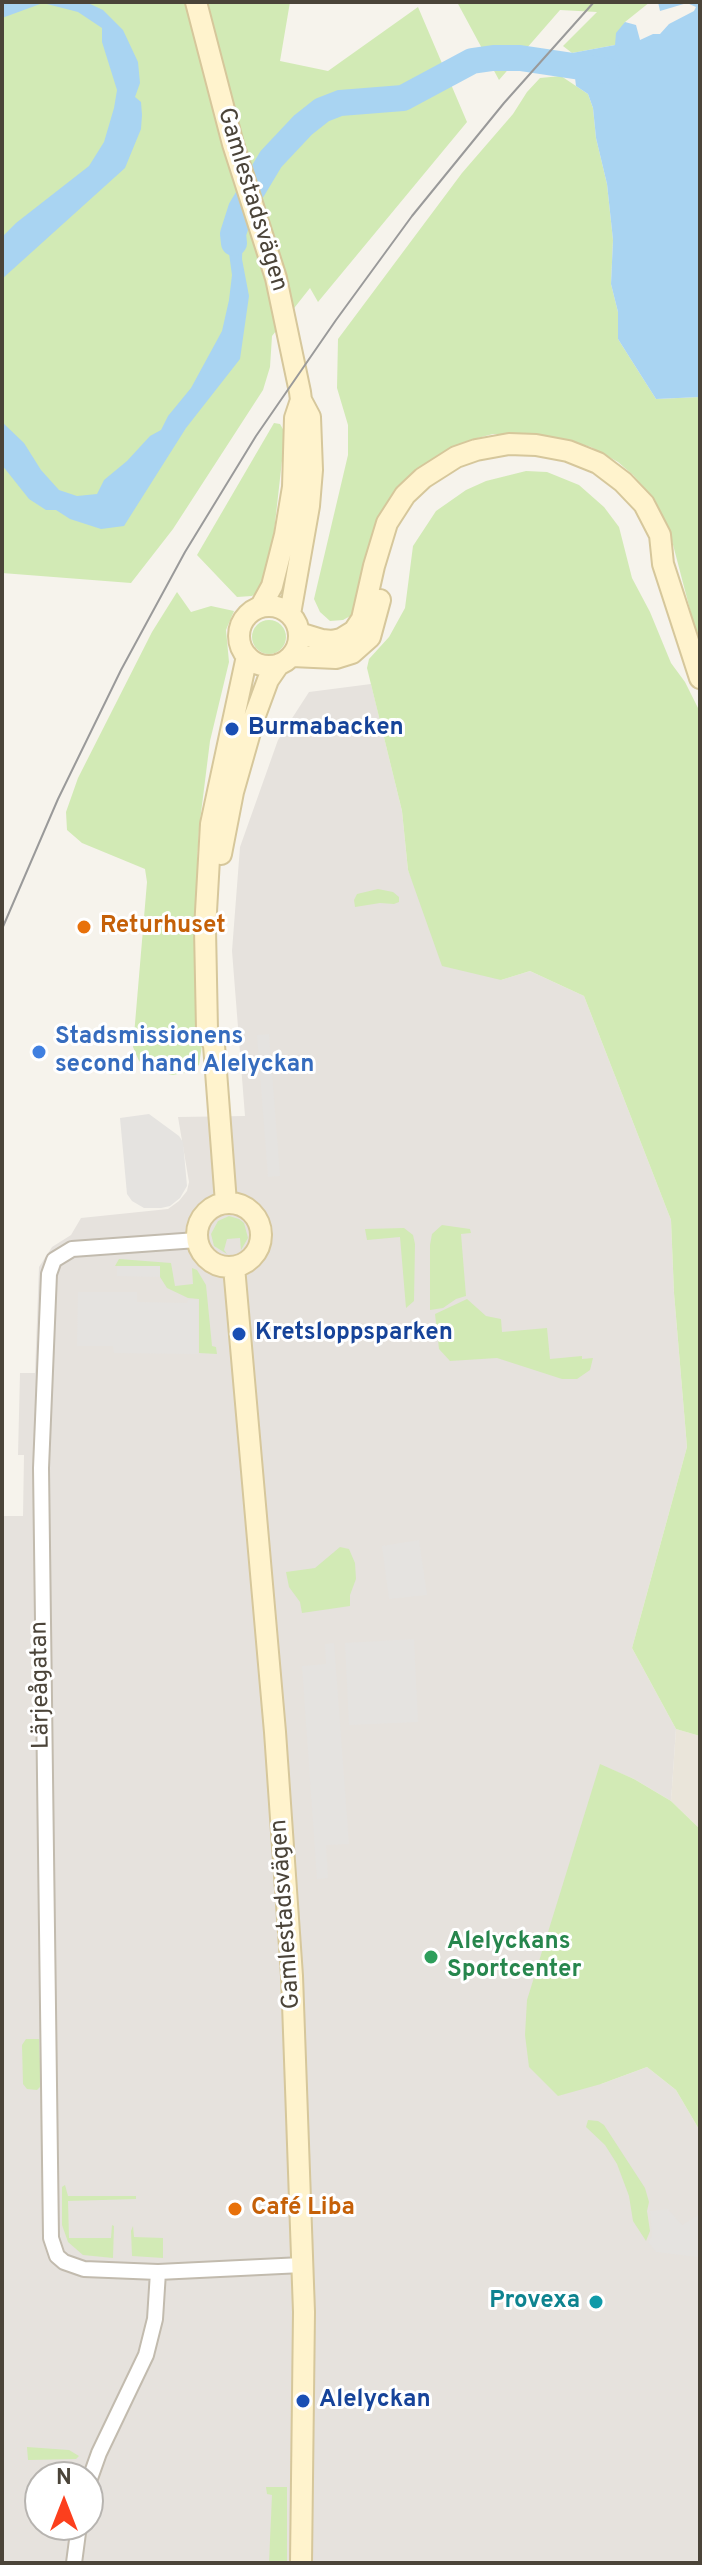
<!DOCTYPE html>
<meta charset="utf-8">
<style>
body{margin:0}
#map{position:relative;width:702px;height:2565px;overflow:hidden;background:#f6f3ec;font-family:Overpass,sans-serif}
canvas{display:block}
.frame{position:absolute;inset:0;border:4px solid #4b4439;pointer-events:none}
.north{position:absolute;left:24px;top:2461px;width:80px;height:80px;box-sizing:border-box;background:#fff;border:2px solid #b7b4b0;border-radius:50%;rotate:0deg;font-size:22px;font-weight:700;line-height:32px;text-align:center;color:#4b4439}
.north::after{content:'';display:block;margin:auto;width:28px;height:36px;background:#fc3f1d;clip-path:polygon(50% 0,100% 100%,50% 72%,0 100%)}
</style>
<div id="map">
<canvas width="702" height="2565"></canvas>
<div class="frame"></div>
<div class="north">N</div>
</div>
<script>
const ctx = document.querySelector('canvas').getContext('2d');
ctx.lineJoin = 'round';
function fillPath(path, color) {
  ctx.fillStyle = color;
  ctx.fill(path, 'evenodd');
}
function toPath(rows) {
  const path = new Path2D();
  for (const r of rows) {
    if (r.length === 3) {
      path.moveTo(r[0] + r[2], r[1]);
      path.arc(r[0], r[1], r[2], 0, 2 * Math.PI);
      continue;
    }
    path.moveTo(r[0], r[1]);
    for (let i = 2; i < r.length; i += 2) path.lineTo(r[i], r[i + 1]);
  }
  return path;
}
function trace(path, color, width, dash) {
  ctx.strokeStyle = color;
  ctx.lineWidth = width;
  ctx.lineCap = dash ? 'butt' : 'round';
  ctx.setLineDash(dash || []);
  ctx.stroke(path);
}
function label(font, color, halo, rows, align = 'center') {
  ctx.font = font + ' Overpass,sans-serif';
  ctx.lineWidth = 6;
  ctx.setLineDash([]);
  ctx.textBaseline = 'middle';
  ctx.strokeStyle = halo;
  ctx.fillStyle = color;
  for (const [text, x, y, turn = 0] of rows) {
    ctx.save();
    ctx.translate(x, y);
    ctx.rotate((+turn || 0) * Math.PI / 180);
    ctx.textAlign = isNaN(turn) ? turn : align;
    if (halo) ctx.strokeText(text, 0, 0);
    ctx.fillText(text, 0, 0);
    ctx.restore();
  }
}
const residential = toPath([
 [676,1729,700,1736,700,1829,671,1801]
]);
const industrial = toPath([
 [371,684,402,811,408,870,419,897,501,980,530,971,584,996,671,1220,674,1293,687,1447,632,1648,676,1729,671,1801,634,1779,600,1765,601,2084,647,2067,676,2090,700,2131,700,2563,2,2563,2,1516,23,1516,24,1455,18,1455,20,1373,35,1373,39,1267,52,1247,71,1235,81,1218,168,1209,179,1201,187,1191,189,1182,178,1117,245,1116,232,951,240,847,278,740,309,692],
 [40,2477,88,2477,88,2525,40,2525]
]);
const green = toPath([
 [2,2,290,2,280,61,328,71,418,7,467,122,318,302,310,288,272,336,270,367,263,390,173,529,131,583,2,573],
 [457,2,650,2,625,22,615,45,572,53,563,46,597,12,560,10,499,80],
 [561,76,588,94,593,108,596,138,607,184,613,240,611,284,618,312,618,339,656,399,700,397,700,648,671,537,655,500,633,475,618,462,591,447,560,438,527,435,493,434,470,440,428,463,392,499,367,551,354,614,343,620,330,621,320,612,314,599,348,455,348,425,337,388,338,339,462,173,513,114,527,92,540,78],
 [274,423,280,424,284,431,284,443,273,541,265,577,258,592,252,596,237,597,197,555],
 [526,471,547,472,579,485,604,507,619,527,632,578,650,612,671,663,685,682,700,712,700,1736,676,1729,632,1648,687,1447,674,1293,671,1220,584,996,530,971,501,980,442,966,408,870,402,811,367,668,369,659,389,637,405,608,413,546,436,511,466,490,486,481],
 [177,592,191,612,211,606,234,611,226,630,229,662,210,741,199,829,197,863,202,1045,199,1065,187,1072,173,1075,155,1071,139,1061,133,1047,147,882,145,869,82,843,67,830,66,812,78,778,152,632],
 [269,637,17],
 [378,889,393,892,399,897,399,902,394,904,380,903,355,907,354,900,357,894],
 [229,1216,239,1219,244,1223,248,1238,241,1250,240,1238,227,1239,224,1250,227,1254,214,1246,211,1234,218,1221],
 [442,1225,470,1229,471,1233,461,1234,466,1296,456,1299,443,1308,430,1310,430,1245,432,1234],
 [404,1228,413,1235,415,1244,414,1301,406,1308,400,1237,367,1240,365,1229],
 [119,1259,171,1263,175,1286,193,1284,192,1268,197,1270,206,1285,212,1346,216,1347,217,1354,199,1353,199,1299,188,1298,167,1288,160,1277,160,1266,115,1266],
 [467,1299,486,1316,501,1319,502,1332,547,1328,550,1359,582,1356,582,1359,593,1358,590,1370,577,1379,562,1379,497,1358,450,1361,439,1349,435,1314],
 [340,1547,349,1549,355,1563,356,1579,350,1595,350,1606,302,1613,300,1602,289,1587,286,1572,315,1568],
 [600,1764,634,1779,671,1801,700,1829,700,2131,676,2090,647,2067,601,2084,558,2096,529,2067,525,2035,527,2000],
 [26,2039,39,2039,41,2086,37,2090,27,2089,23,2084,22,2045],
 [588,2120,598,2121,604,2125,645,2188,649,2202,647,2211,650,2231,646,2241,633,2221,629,2196,617,2164,605,2145,586,2127],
 [65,2185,68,2196,136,2196,136,2199,68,2201,69,2238,111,2238,112,2225,114,2226,113,2258,83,2255,68,2242,62,2225,62,2187],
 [133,2226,134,2237,163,2238,163,2258,132,2256,131,2231],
 [27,2447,69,2450,79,2456,76,2459,28,2460],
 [266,2487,287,2487,287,2563,269,2563,272,2495,267,2494]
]);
const parking = toPath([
 [269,1034,280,1176,268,1177,257,1035],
 [149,1114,179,1136,183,1142,187,1186,180,1198,170,1206,161,1208,144,1208,132,1201,127,1194,120,1118],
 [117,1266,160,1266,160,1277,117,1276],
 [78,1292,137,1292,137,1302,187,1303,188,1300,198,1300,198,1354,114,1353,113,1346,77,1346],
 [419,1540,427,1595,389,1599,382,1546],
 [414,1639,418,1722,349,1725,345,1643],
 [334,1643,349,1844,326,1845,328,1878,317,1879,302,1666,326,1664,325,1644],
 [668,2209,682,2225,700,2214,700,2259,696,2257,656,2252,648,2242,652,2236,650,2211]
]);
const water = toPath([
 [4,2,86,2,103,10,123,30,138,62,140,83,135,97,141,102,142,115,141,129,125,168,2,279,2,237,16,223,89,166,104,142,114,108,117,90,102,42,102,28,78,12,43,3,2,18],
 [658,2,700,2,700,397,656,399,618,339,618,312,611,284,613,240,607,184,596,138,593,108,588,94,576,86,572,53,615,45,616,33,625,22,636,25,640,40,653,34,660,34,669,24,694,11,696,7,687,3,660,11],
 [237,199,247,215,243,234,242,259,249,296,240,359,186,428,124,526,101,529,70,519,56,510,46,510,29,499,2,465,2,422,24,443,41,470,59,490,77,496,97,494,104,480,127,461,150,436,161,430,168,416,191,388,222,331,229,300,232,275,228,246,230,217]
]);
const river = toPath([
 [234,243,233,234,241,209,271,159,303,125,322,110,340,103,403,98,472,61,493,58,520,58,607,71]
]);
const street = toPath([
 [197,1240,72,1249,54,1260,49,1274,41,1468,51,2238,57,2256,64,2262,84,2269,158,2272,302,2265],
 [88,2484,99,2453,146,2355,155,2319,158,2272],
 [74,2563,79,2525]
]);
const secondary = toPath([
 [196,2,233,144,276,278,300,392,301,400,295,418,293,487,285,535,272,586,261,606],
 [269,636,30],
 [290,614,309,506,312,470,310,417,301,400],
 [299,633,322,640,332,641,341,639,354,631,362,619,374,566,387,523,405,495,423,478,456,457,476,450,509,444,536,445,568,451,598,463,623,482,644,504,660,535,663,564,700,678],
 [292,656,336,658,352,653,370,637,380,600],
 [221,854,233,792,254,718,268,680,279,664],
 [229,1235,32],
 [226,1203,214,1045,207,1030,205,929,211,824,247,656],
 [234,1267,275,1732,292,1976,304,2312,301,2563]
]);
const tram = toPath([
 [2,929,58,799,121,670,185,552,256,436,336,320,412,216,504,103,594,2]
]);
const markers = [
 [232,729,8,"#1a4fb4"],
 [84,927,8,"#e8710a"],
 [39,1052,8,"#3f7fe0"],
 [239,1334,8,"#1a4fb4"],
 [431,1957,8,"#2e9e5b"],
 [235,2209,8,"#e8710a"],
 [596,2302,8,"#0f9aa8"],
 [303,2401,8,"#1a4fb4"]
];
const streetNames = [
 ["Gamlestadsvägen",251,200,73],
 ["Lärjeågatan",42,1685,-91],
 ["Gamlestadsvägen",287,1914,-94]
];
const transitNames = [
 ["Burmabacken",248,729],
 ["Kretsloppsparken",255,1334],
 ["Alelyckan",319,2401]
];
const foodNames = [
 ["Returhuset",100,927],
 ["Café Liba",251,2209]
];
const shopNames = [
 ["Stadsmissionens",55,1038],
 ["second hand Alelyckan",55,1066]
];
const leisureNames = [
 ["Alelyckans",447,1943],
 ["Sportcenter",447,1971]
];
const cultureNames = [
 ["Provexa",580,2302]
];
fillPath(residential, '#eae5da');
fillPath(industrial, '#e6e2dd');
fillPath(green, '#d2eab5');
fillPath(parking, '#e5e3e0');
fillPath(water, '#a9d4f2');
trace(river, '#a9d4f2', 26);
trace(street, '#c2bbae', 18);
trace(secondary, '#d6c79b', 24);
trace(street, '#fff', 14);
trace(secondary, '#fff3cd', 20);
trace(tram, '#9a9a9a', 2);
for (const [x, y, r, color] of markers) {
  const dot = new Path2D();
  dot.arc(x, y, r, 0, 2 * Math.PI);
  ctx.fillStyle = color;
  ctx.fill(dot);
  trace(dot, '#fff', 3);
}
label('24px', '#4b4439', '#fff', streetNames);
label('bold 24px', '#164399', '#fff', transitNames, 'left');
label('bold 24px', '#c56008', '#fff', foodNames, 'left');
label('bold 24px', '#366cbe', '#fff', shopNames, 'left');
label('bold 24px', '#27864d', '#fff', leisureNames, 'left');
label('bold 24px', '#0d838f', '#fff', cultureNames, 'right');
</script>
